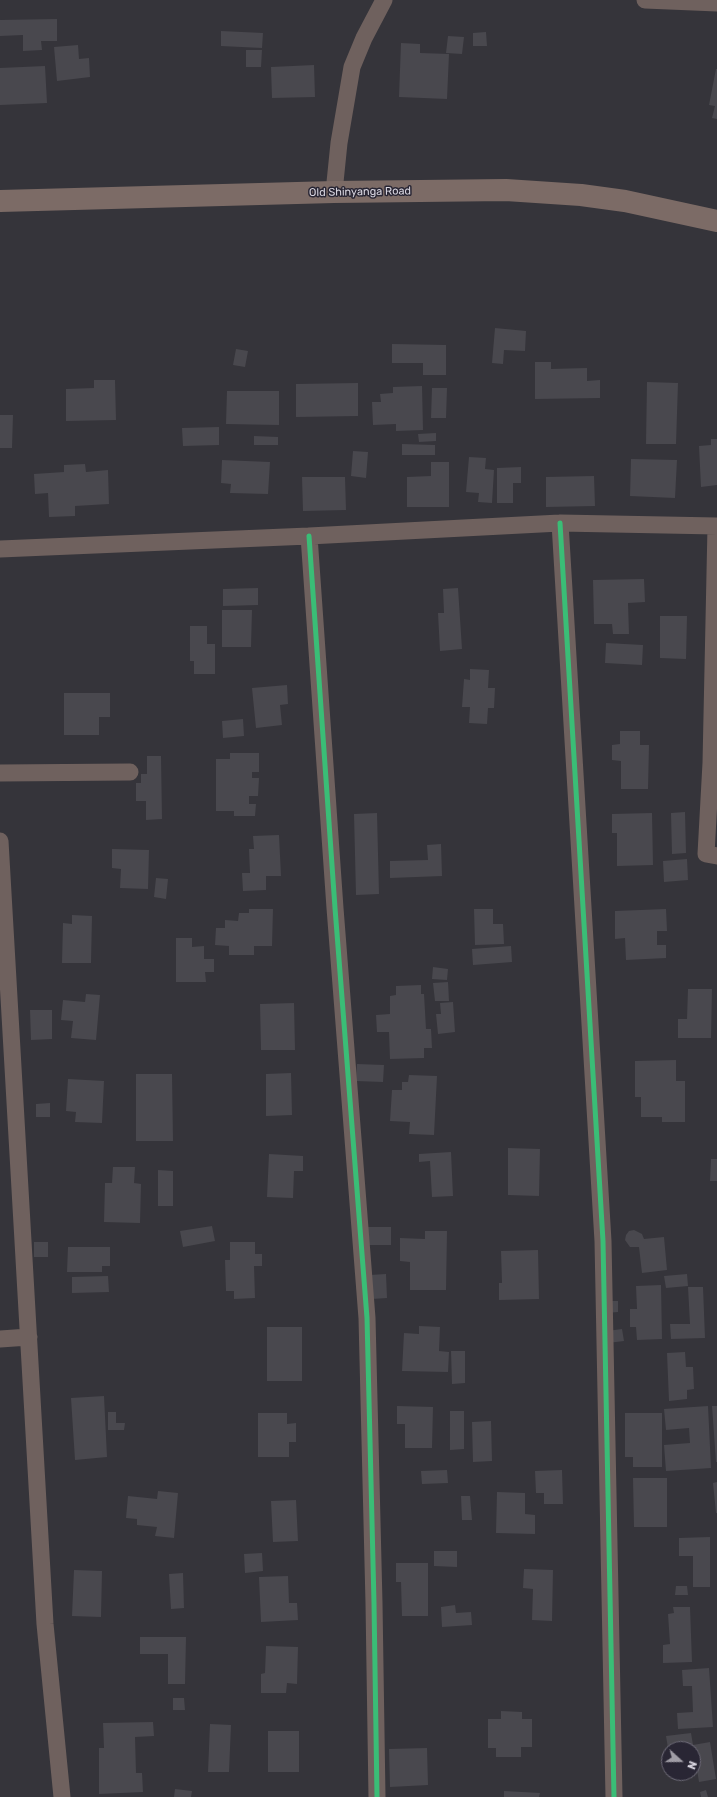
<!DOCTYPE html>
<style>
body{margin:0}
#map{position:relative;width:717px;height:1797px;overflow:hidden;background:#35343a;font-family:Rubik,sans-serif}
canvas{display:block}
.north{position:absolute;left:661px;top:1741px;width:40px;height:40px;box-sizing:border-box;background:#292634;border:1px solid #6f6c79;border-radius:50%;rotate:111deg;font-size:11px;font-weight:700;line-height:16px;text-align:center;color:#d9d6e0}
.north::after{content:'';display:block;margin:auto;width:14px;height:18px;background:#a09da6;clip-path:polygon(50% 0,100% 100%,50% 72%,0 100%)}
</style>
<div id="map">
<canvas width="717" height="1797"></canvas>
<div class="north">N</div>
</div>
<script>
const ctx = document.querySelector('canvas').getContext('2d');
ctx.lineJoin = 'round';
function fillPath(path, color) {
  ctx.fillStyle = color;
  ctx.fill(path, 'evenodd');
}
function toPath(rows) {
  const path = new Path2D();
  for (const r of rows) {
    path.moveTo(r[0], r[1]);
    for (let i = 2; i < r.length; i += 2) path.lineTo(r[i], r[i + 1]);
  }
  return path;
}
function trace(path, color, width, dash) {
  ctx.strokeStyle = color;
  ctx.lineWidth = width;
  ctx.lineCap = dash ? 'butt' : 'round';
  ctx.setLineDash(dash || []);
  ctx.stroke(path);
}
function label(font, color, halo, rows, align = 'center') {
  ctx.font = font + ' Rubik,sans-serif';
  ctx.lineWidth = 3;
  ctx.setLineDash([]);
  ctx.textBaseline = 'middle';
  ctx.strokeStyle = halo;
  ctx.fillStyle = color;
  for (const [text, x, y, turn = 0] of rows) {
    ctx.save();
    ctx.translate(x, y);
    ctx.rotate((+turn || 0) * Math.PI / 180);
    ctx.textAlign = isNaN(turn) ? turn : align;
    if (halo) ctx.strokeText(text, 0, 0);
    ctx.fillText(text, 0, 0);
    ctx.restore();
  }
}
const building = toPath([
 [57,19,57,41,41,41,42,50,23,51,23,35,0,36,0,20],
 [221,31,263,33,262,48,221,46],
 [486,32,487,46,473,46,473,33],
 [448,36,464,37,462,54,446,53],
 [401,43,420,44,420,53,449,54,447,99,399,97],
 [78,45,79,59,89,58,90,77,57,81,54,47],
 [246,50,262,50,261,67,246,67],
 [314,65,315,97,272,98,271,67],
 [45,66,47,103,0,105,0,68],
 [716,69,717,69,717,119,712,118,715,106,709,105],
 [495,328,526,331,525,351,504,350,503,364,492,363],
 [392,344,446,345,446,375,423,375,423,363,392,363],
 [236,349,248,351,245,367,233,365],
 [535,362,551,362,551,369,587,368,587,381,600,380,600,398,535,399],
 [94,380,115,380,116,420,66,421,66,389,94,388],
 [647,382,678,383,676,444,646,444],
 [358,383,358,416,296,417,296,384],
 [422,386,423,430,396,431,396,424,373,425,372,402,381,402,380,394,393,393,393,387],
 [432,388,447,388,446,418,431,418],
 [227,391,279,391,279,425,226,424],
 [0,415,13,415,12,448,0,448],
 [219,427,219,445,183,446,182,428],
 [436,433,436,441,419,442,418,434],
 [254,436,278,437,278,445,254,445],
 [711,439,717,439,717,485,701,487,699,446,711,445],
 [402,444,435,445,435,455,402,455],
 [353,451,368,452,366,478,351,476],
 [469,457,486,458,485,469,494,470,492,503,478,502,479,493,466,492],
 [631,459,677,460,675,498,630,496],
 [222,460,270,462,268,494,230,493,231,484,221,483],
 [431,462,449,462,449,507,407,507,407,477,431,476],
 [85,464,86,472,108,470,109,504,75,506,75,516,49,517,48,493,35,494,34,474,64,472,64,465],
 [521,467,521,483,513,483,513,503,497,503,497,468],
 [594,476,595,506,546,507,546,477],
 [302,477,345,477,346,510,303,511],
 [644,579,645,602,628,603,629,634,613,634,612,624,594,624,593,580],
 [258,588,258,605,223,606,223,589],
 [458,588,462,649,440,651,438,613,444,613,443,589],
 [222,610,252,610,251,647,222,647],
 [660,616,687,616,686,659,660,658],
 [190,626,207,626,207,644,215,644,215,674,194,674,194,661,190,661],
 [606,643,643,645,642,665,605,663],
 [470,669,489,670,488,688,495,688,494,708,488,708,487,724,469,723,470,707,462,707,464,679,470,680],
 [287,685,288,704,280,705,282,725,256,728,252,688],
 [64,693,110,693,110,717,99,717,99,735,64,735],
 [243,719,244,736,223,738,222,721],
 [620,731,640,731,640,745,649,745,648,789,621,789,621,761,612,760,612,745,620,744],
 [230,753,259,753,259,772,252,772,252,778,259,778,258,796,249,796,249,804,256,804,255,816,234,816,234,811,216,811,216,759,230,759],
 [147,756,161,756,162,819,146,820,146,801,136,801,136,783,141,783,141,774,147,774],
 [685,812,686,853,672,854,671,813],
 [377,813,379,894,356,895,354,814],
 [652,813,653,865,617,866,617,833,612,833,612,814],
 [279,835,281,876,266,876,266,890,243,891,242,873,250,873,249,849,254,849,253,836],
 [441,844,442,876,390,878,390,861,428,860,427,845],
 [112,849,149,850,148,889,120,888,121,869,112,868],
 [687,859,688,880,664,882,663,861],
 [156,878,168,879,166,899,154,897],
 [249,909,273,909,272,946,254,946,254,955,229,955,229,946,215,945,216,928,225,928,225,920,238,921,239,913,249,913],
 [474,909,493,909,493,924,503,924,504,944,475,945],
 [666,909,667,931,657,931,657,945,666,945,666,958,626,960,625,938,615,939,615,911],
 [72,915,92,916,91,963,62,963,63,923,72,924],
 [176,938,192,938,192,947,204,946,204,959,214,959,214,972,205,972,206,982,176,982],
 [511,946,512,962,473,965,472,949],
 [433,967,448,969,447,980,432,979],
 [448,982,449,1001,435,1001,433,983],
 [421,985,421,994,424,994,426,1029,431,1029,432,1048,424,1048,424,1058,390,1059,389,1032,377,1032,376,1015,390,1014,390,996,396,995,396,986],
 [688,989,712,989,711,1038,678,1038,678,1019,687,1019],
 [86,994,100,995,96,1040,71,1038,73,1021,61,1020,63,1000,85,1002],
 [453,1002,455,1032,438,1034,436,1014,441,1014,440,1003],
 [294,1003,295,1050,261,1050,260,1004],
 [30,1010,52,1010,52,1039,31,1040],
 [676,1060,676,1081,685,1081,685,1122,662,1122,662,1117,641,1117,641,1097,635,1097,635,1061],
 [357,1064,384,1065,383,1082,356,1081],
 [291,1073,292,1115,266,1116,266,1074],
 [136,1074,172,1074,173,1141,136,1141],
 [409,1075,437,1076,434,1135,409,1134,410,1122,390,1121,392,1090,402,1090,402,1082,408,1082],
 [68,1079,104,1081,102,1123,75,1122,76,1112,66,1111],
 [50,1103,50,1117,36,1117,36,1104],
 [508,1148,540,1149,539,1196,508,1195],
 [451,1152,453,1196,432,1197,430,1161,419,1162,419,1154],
 [269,1154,303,1156,303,1171,294,1171,293,1198,267,1197],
 [711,1159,717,1159,717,1181,710,1181],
 [113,1167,135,1167,134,1183,141,1184,140,1223,104,1222,105,1183,112,1183],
 [158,1170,173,1171,173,1206,158,1206],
 [212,1226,215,1241,183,1247,180,1231],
 [365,1227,391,1227,391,1245,365,1245],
 [634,1230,642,1234,644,1239,664,1237,667,1270,642,1273,639,1247,630,1247,625,1240,626,1235,629,1231],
 [425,1231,447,1231,446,1290,410,1290,410,1262,400,1261,400,1238,425,1239],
 [34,1242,48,1242,48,1257,34,1257],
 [230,1242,255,1242,255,1254,262,1254,262,1266,254,1266,255,1298,234,1299,234,1291,226,1291,225,1260,230,1260],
 [68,1247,110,1247,110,1266,102,1266,102,1272,67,1272],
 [538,1250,539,1299,499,1300,499,1283,502,1283,501,1251],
 [386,1274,387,1298,372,1299,370,1275],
 [687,1274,688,1286,666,1288,664,1276],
 [108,1276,109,1292,72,1293,72,1277],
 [661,1285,662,1339,637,1340,636,1327,630,1327,630,1309,637,1309,636,1286],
 [688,1287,703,1287,705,1338,671,1339,670,1324,690,1324],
 [606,1301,618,1301,618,1312,606,1313],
 [419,1326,440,1327,439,1351,449,1352,448,1372,402,1371,404,1333,419,1334],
 [267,1327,302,1327,302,1381,267,1381],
 [622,1329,624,1341,608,1343,607,1331],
 [451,1351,465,1351,465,1383,452,1384],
 [685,1352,686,1367,693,1367,694,1389,687,1390,687,1399,669,1401,667,1353],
 [104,1396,107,1457,75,1460,71,1398],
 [397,1406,433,1407,432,1448,405,1448,405,1424,397,1424],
 [708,1406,711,1468,666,1471,664,1445,690,1443,689,1428,666,1430,664,1409],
 [712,1406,717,1406,717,1462,716,1462],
 [450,1411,464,1411,464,1449,450,1450],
 [108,1412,116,1412,116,1423,125,1423,124,1430,108,1430],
 [258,1413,287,1413,287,1424,296,1423,296,1442,289,1442,289,1457,258,1457],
 [625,1413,662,1413,662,1467,633,1467,633,1457,625,1457],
 [491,1421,492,1461,473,1462,472,1422],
 [447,1470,448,1483,422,1484,421,1471],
 [562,1470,563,1504,544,1504,544,1493,536,1493,535,1471],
 [633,1478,667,1478,667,1527,634,1527],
 [717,1482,717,1513,716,1513,713,1483],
 [158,1491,178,1493,174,1538,155,1536,157,1527,137,1525,137,1519,126,1518,128,1496,157,1499],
 [497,1492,525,1493,525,1514,535,1515,535,1534,496,1533],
 [461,1496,470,1496,472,1520,462,1520],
 [296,1500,298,1541,273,1542,271,1501],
 [710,1537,710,1587,693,1587,693,1556,679,1556,679,1538],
 [434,1551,457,1551,457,1567,434,1566],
 [262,1553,263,1571,245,1573,244,1554],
 [396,1563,428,1563,428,1616,402,1616,401,1582,396,1582],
 [524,1569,553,1570,552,1621,532,1620,533,1589,523,1588],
 [74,1570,102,1571,101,1617,72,1616],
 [183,1573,184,1608,171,1609,169,1574],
 [288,1576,289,1603,297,1603,298,1620,261,1622,259,1577],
 [676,1586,687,1586,688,1595,675,1595],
 [455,1605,456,1613,471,1612,472,1625,442,1627,441,1607],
 [673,1607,690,1607,692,1662,663,1663,663,1645,670,1644,668,1614,674,1613],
 [140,1637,186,1637,185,1684,168,1684,168,1654,140,1654],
 [266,1646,298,1647,297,1684,287,1683,286,1693,261,1693,261,1674,265,1673],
 [709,1668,713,1727,678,1729,677,1713,693,1712,692,1686,683,1686,682,1670],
 [173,1698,184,1698,185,1710,173,1710],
 [501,1711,522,1712,522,1719,532,1719,532,1747,521,1747,521,1757,496,1757,496,1748,488,1748,488,1719,501,1719],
 [153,1722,154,1736,135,1737,136,1773,142,1773,143,1792,99,1794,99,1748,104,1748,103,1723],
 [210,1724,231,1725,229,1772,208,1772],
 [268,1731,299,1731,299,1772,268,1772],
 [691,1733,693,1745,710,1742,716,1779,699,1782,693,1745,668,1748,666,1736],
 [427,1748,428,1785,390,1787,389,1749],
 [175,1789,192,1791,191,1797,174,1797],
 [706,1790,708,1797,701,1797,700,1792],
 [504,1791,540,1793,539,1797,504,1797]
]);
const street = toPath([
 [645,0,717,3],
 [334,192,339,143,352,67,364,38,384,0],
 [560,523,603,1241,614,1797],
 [716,526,711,763,706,854,717,856],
 [309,536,335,908,367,1318,374,1603,377,1797],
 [0,549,309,536,560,523,717,526],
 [0,773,130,772],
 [0,841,45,1624,62,1797],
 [0,1339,29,1337]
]);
const secondary = toPath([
 [0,201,334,192,506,190,581,195,625,201,717,221]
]);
const cycleway = toPath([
 [560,523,603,1241,614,1797],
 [309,536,335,908,367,1318,374,1603,377,1797]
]);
const streetNames = [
 ["Old Shinyanga Road",360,192,-1]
];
fillPath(building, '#49484e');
trace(street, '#6f615e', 17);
trace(secondary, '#7c6b66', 22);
trace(cycleway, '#3abd76', 5);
label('11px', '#d9d6e0', '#292634', streetNames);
</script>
